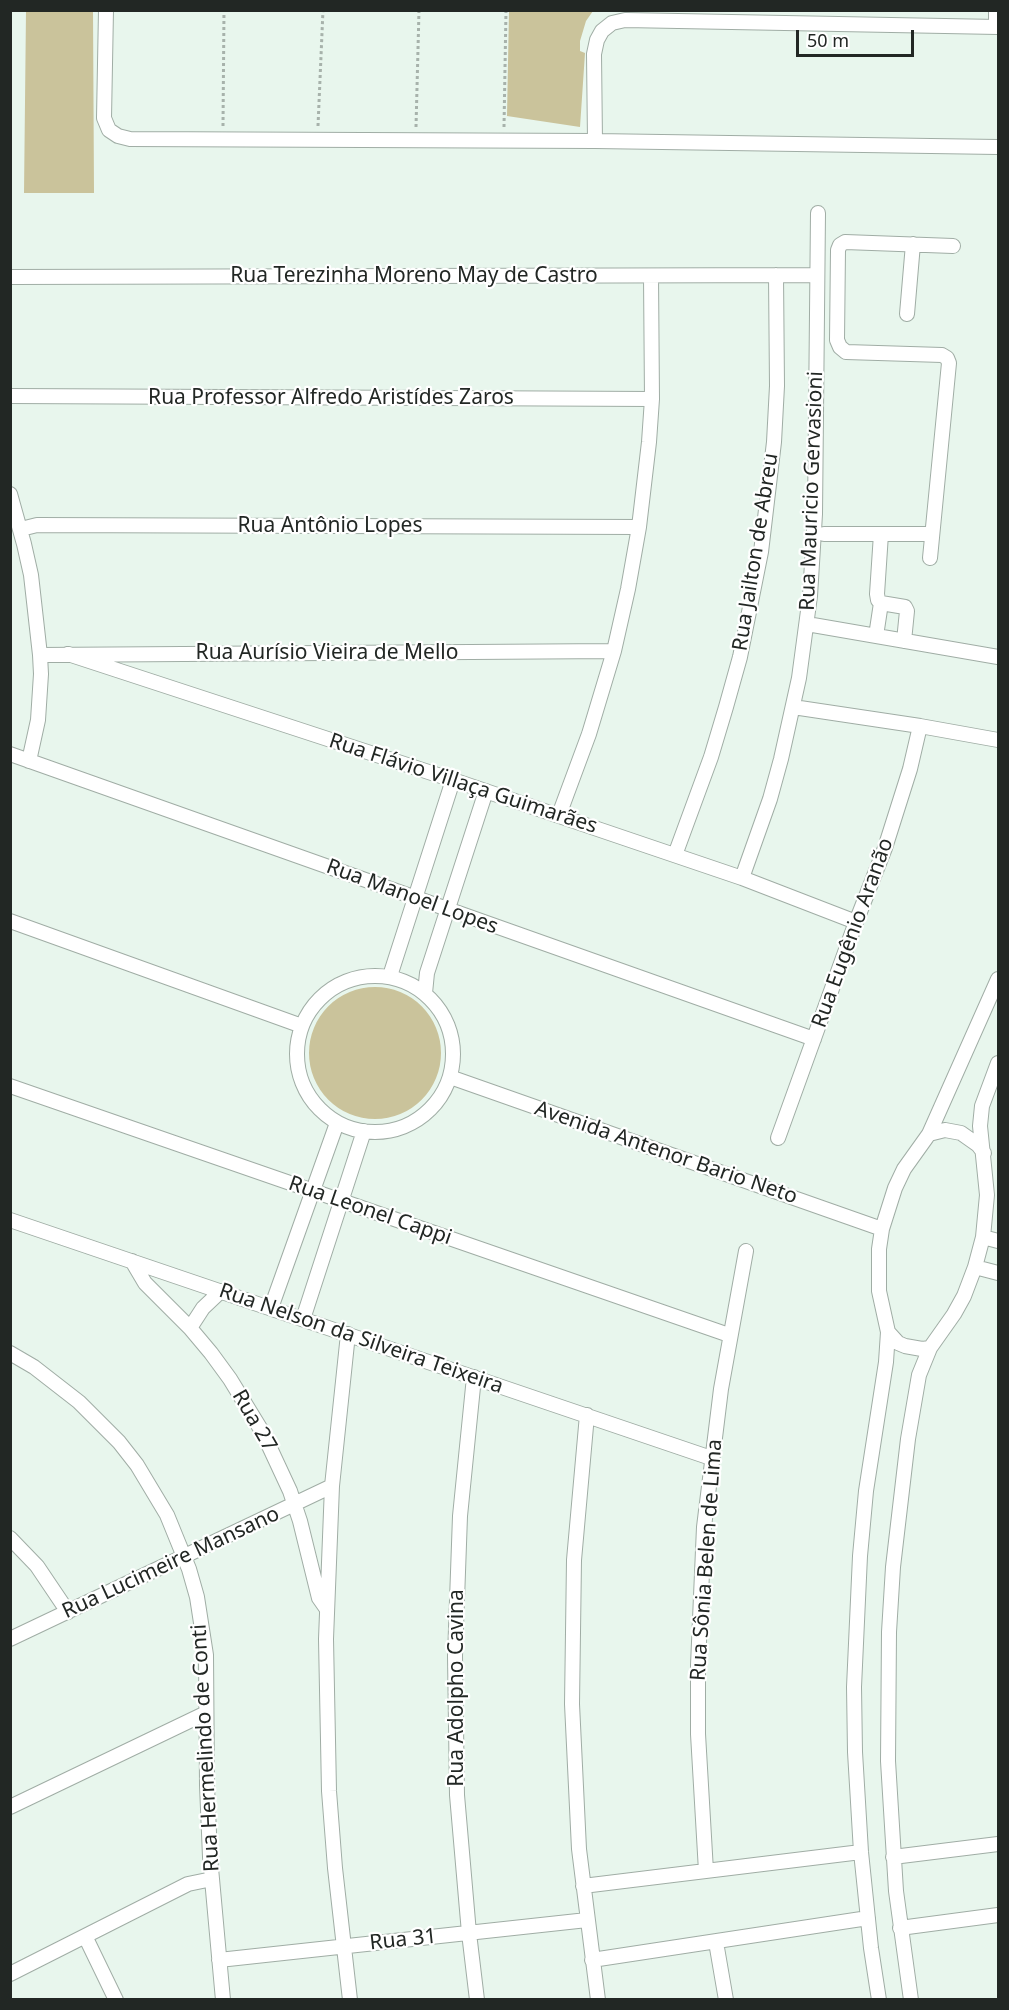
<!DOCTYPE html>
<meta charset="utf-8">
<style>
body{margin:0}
#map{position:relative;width:1009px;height:2010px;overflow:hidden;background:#e8f6ed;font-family:"Noto Sans",sans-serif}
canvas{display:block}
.frame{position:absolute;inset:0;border:12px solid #222724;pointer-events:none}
.scale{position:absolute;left:796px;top:30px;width:118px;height:27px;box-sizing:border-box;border:3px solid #222724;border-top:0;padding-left:8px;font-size:18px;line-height:21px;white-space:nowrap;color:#222724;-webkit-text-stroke:4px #fff;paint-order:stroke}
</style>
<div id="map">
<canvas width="1009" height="2010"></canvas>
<div class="frame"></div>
<div class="scale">50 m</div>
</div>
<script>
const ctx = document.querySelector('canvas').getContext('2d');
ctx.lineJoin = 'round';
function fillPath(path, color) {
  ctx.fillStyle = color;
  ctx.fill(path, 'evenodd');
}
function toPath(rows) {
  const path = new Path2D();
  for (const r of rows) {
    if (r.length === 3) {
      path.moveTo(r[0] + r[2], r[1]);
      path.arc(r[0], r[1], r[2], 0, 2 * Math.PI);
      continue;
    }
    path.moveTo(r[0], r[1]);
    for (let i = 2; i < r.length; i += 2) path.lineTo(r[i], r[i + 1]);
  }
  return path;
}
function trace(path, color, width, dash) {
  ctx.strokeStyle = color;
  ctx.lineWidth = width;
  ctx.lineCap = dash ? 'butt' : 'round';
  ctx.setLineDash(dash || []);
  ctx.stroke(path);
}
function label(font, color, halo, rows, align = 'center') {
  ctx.font = font + ' "Noto Sans",sans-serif';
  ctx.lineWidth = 4.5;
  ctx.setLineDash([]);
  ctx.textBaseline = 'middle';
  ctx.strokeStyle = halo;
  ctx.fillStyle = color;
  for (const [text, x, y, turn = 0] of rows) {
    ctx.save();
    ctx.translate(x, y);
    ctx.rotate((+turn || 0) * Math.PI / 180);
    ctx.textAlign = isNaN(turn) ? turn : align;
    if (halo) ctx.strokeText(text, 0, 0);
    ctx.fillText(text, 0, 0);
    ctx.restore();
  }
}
const green = toPath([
 [26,11,93,11,94,193,24,193],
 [509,11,593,11,586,21,580,41,580,51,585,53,580,127,507,116],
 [375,1053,66]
]);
const path = toPath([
 [223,126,224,10],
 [318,126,323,10],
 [416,127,419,10],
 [504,127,506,10]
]);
const street = toPath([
 [106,10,104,118,109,130,118,136,130,139,595,141,594,54,597,40,602,31,612,23,625,20,998,27],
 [996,27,996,10],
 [595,141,998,147],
 [10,277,817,275],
 [907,314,913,244],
 [10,396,652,399],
 [10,494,24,544,31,575,40,655,41,674,38,720,29,761],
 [21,529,37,525,639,527],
 [824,534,932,534],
 [881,534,877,594,878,600,881,603,905,607,907,611,904,641],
 [930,558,949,363,947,358,942,355,846,352,840,347,837,340,838,250,840,245,845,242,953,246],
 [807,624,998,657],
 [876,636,881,603],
 [68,654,453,780,742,878,856,922],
 [40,655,614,651],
 [793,707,920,726,998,740],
 [10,754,814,1039],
 [559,815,589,734,614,651,628,589,639,527,649,442,652,399,651,276],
 [675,855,711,757,726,707,740,657,761,552,774,442,777,386,776,275],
 [742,878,770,799,781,759,799,678,810,596,815,514,818,213],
 [10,921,302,1026],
 [375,1054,78],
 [390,976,453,780],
 [425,993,427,973,486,791],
 [450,1077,882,1229],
 [10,1086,729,1335],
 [929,1134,945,1130,961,1133,978,1145,984,1153],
 [778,1138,856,922,885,848,910,769,920,726],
 [10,1220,711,1458],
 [983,1237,998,1241],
 [132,1261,145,1283,190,1328,211,1353,230,1379,263,1433,290,1491,300,1521,319,1598,326,1608],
 [975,1267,998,1273],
 [271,1308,337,1123],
 [303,1319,364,1131],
 [190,1328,203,1308,221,1291],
 [888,1332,898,1343,905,1346,922,1349,930,1348],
 [348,1334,332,1486,326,1639,329,1791,335,1868,350,2000],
 [10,1353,34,1367,79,1402,119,1442,137,1465,167,1515,189,1569,197,1597,206,1655,207,1785,210,1857,223,2000],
 [474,1377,460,1516,455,1656,457,1795,469,1933,477,2000],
 [587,1415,574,1560,572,1704,579,1849,598,2000],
 [10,1538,37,1566,68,1612],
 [10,1639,332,1486],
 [10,1807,206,1713],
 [893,1857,998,1844],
 [706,1871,698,1734,698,1665,704,1527,721,1389,746,1251],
 [583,1886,861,1852],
 [900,1928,998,1915],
 [85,1936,116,2000],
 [716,1942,726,2000],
 [219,1960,587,1920],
 [592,1960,868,1918],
 [10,1974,188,1884,212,1879],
 [879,2000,871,1948,861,1852,855,1752,854,1687,860,1556,866,1491,886,1362,888,1332,879,1291,879,1249,882,1229,895,1188,904,1169,929,1134,998,979],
 [911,2000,896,1891,888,1761,889,1632,893,1567,908,1439,919,1375,930,1348,954,1314,964,1296,975,1267,983,1237,987,1195,980,1126,982,1106,998,1063]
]);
const streetNames = [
 ["Rua Terezinha Moreno May de Castro",414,276],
 ["Rua Professor Alfredo Aristídes Zaros",331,398],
 ["Rua Mauricio Gervasioni",812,491,-88],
 ["Rua Antônio Lopes",330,526],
 ["Rua Jailton de Abreu",756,552,-81],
 ["Rua Aurísio Vieira de Mello",327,653],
 ["Rua Flávio Villaça Guimarães",463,784,18],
 ["Rua Manoel Lopes",412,897,20],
 ["Rua Eugênio Aranão",853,933,-70],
 ["Avenida Antenor Bario Neto",666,1153,19],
 ["Rua Leonel Cappi",370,1211,19],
 ["Rua Nelson da Silveira Teixeira",361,1339,19],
 ["Rua 27",254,1421,60],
 ["Rua Sônia Belen de Lima",707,1560,-86],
 ["Rua Lucimeire Mansano",171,1563,-25],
 ["Rua Adolpho Cavina",457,1688,-90],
 ["Rua Hermelindo de Conti",206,1748,-93],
 ["Rua 31",403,1940,-6]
];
fillPath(green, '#cac39b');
trace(street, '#a0ada5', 16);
trace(path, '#a7b2ab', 3, [3, 3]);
trace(street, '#fff', 14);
label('21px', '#222724', '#fff', streetNames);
</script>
